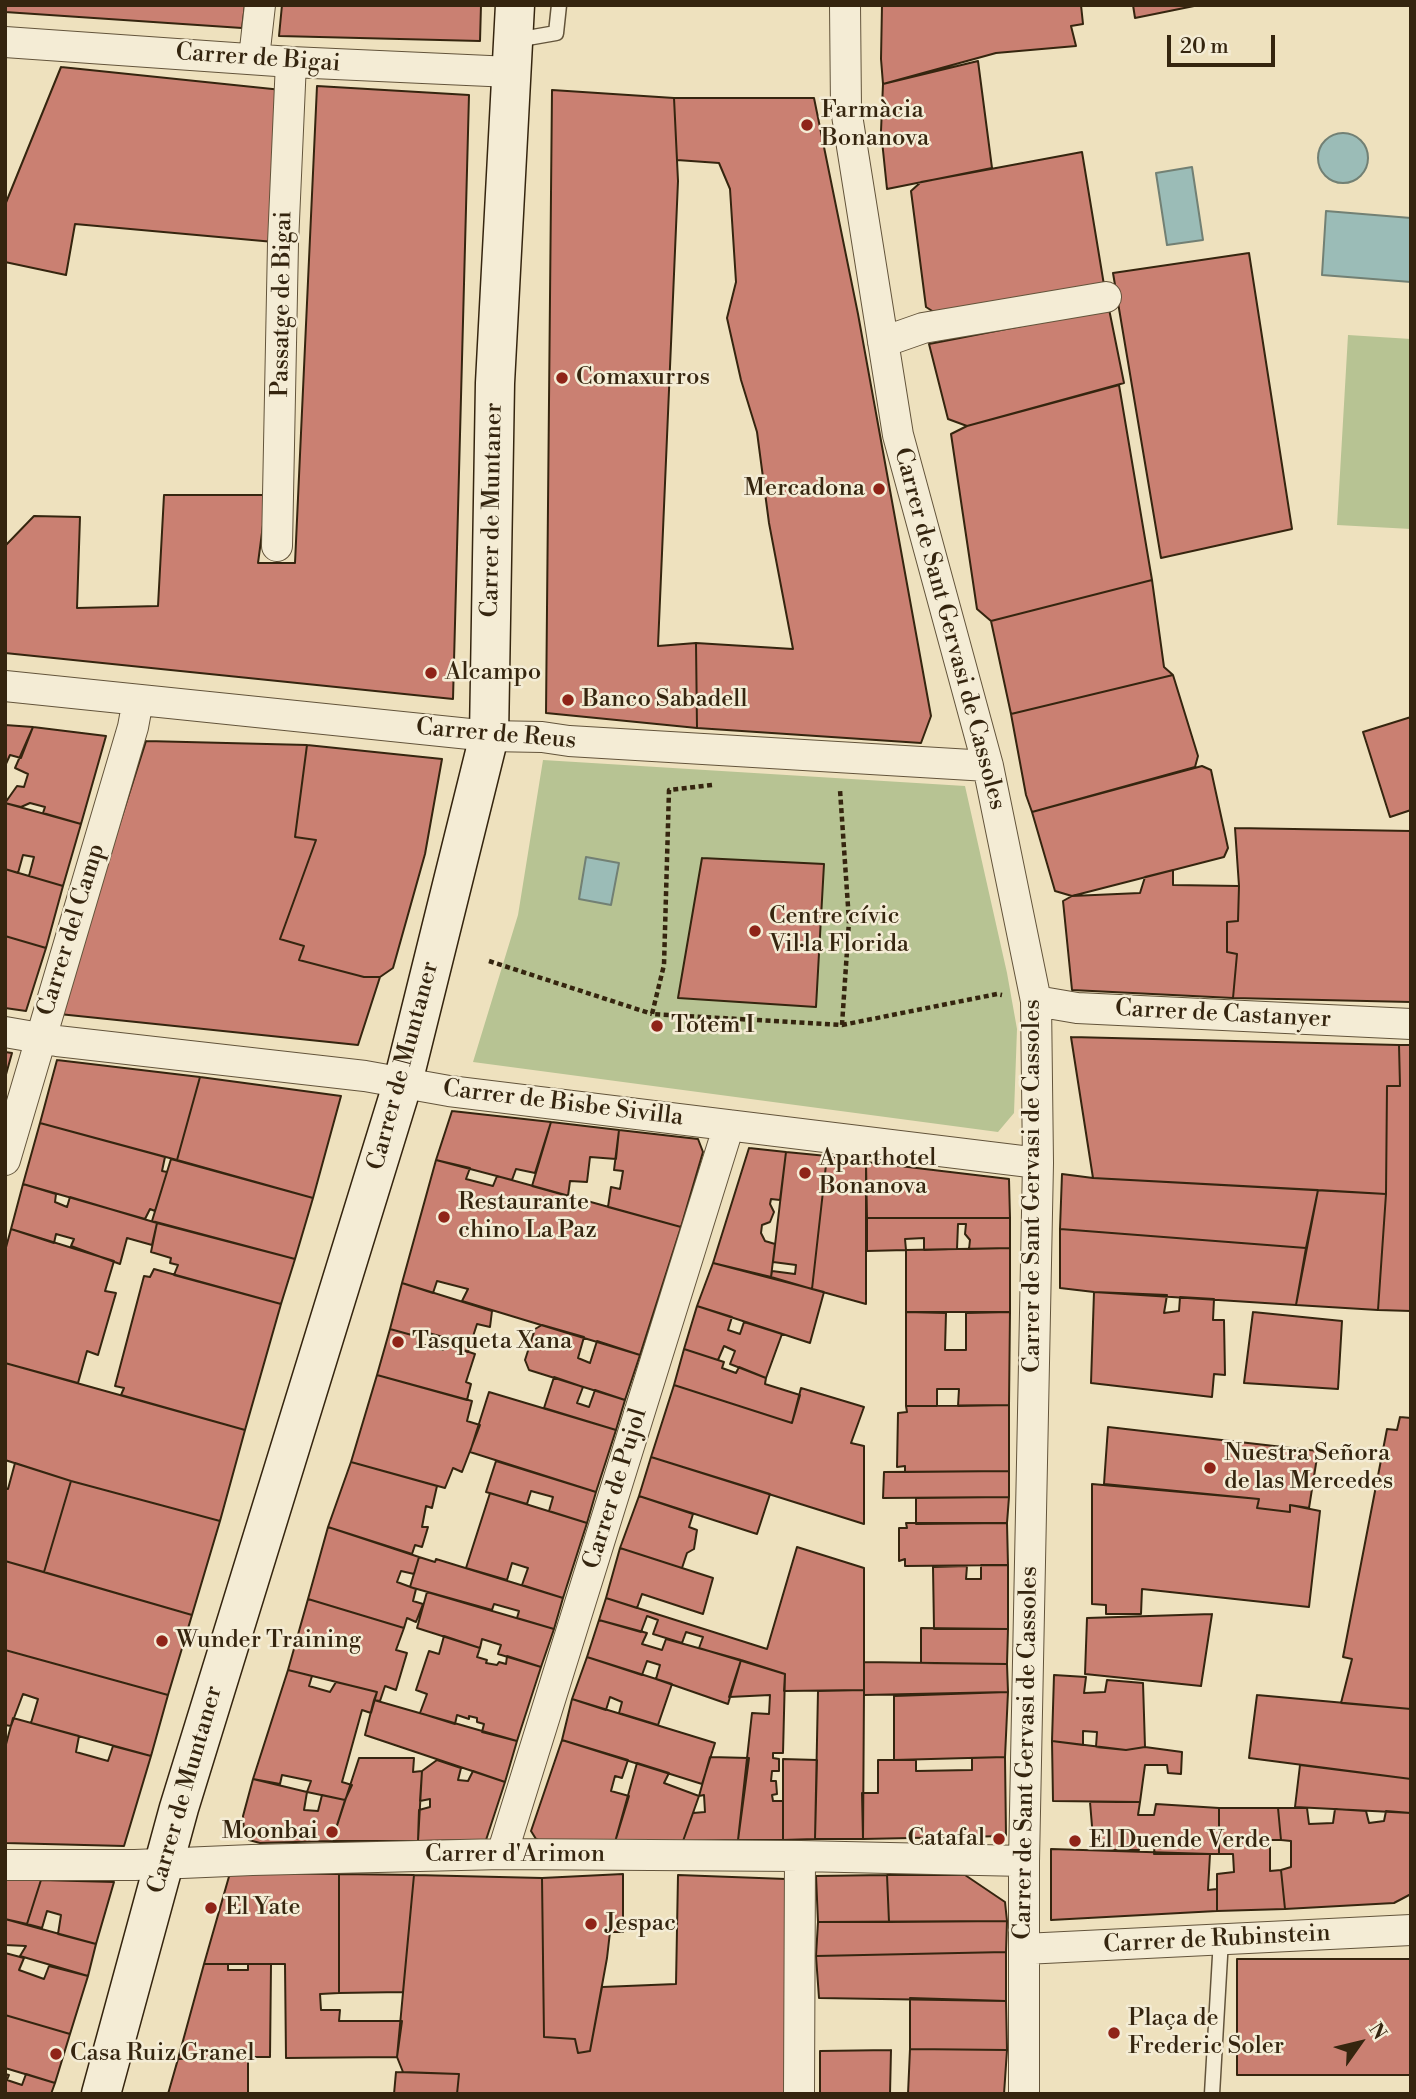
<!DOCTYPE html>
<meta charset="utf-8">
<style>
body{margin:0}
#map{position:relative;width:1416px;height:2099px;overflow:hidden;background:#eee1be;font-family:"Libre Bodoni",serif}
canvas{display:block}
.frame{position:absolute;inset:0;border:7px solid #35250f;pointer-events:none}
.north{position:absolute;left:1325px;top:2008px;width:70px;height:70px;-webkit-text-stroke:5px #f4ecd5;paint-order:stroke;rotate:56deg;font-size:19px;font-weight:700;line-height:28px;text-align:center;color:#35250f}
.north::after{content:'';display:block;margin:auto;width:24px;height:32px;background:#35250f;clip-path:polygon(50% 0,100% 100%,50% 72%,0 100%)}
.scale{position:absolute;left:1167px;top:35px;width:108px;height:32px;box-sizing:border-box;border:4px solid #35250f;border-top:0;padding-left:9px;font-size:21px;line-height:24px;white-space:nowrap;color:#35250f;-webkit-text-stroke:5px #f4ecd5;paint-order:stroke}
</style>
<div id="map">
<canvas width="1416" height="2099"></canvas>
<div class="frame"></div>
<div class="north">N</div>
<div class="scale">20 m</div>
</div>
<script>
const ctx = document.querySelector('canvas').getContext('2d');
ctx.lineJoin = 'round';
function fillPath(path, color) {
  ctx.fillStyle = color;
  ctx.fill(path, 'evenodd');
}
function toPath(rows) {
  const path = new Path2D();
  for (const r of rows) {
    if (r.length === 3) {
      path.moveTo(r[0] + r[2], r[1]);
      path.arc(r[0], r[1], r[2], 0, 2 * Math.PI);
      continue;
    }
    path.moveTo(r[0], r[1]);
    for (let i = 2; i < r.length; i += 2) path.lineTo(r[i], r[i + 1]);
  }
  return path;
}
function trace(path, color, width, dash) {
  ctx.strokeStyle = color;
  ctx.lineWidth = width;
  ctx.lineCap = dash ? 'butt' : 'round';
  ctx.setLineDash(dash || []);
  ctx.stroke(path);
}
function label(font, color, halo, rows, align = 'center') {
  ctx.font = font + ' "Libre Bodoni",serif';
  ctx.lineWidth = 5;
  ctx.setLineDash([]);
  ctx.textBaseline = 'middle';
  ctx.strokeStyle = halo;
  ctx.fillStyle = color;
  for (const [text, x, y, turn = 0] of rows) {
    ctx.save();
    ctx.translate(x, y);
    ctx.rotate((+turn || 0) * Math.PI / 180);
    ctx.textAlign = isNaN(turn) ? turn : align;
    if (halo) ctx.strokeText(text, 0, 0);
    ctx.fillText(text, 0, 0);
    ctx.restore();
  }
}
const green = toPath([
 [1348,335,1411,339,1411,529,1337,525],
 [543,760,965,786,1007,973,1017,1029,1014,1113,998,1132,473,1062,518,915]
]);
const water = toPath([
 [1343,158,25],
 [1192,167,1203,240,1167,245,1156,173,1192,167],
 [1326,211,1411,218,1411,282,1322,275,1326,211],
 [586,857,619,863,611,905,579,899,586,857]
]);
const building = toPath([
 [5,5,245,5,242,28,5,12,5,5],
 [282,5,481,5,480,41,279,36,282,5],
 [882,5,1081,5,1083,24,1071,26,1076,46,996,53,883,84,881,59,882,5],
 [1133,5,1199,5,1135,18,1133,5],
 [978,61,992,168,887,189,881,131,883,84,978,61],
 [61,67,282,90,274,242,75,224,66,275,5,262,5,205,61,67],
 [317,86,469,95,453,699,5,653,5,546,34,516,80,517,77,608,158,606,164,495,267,495,258,563,295,563,317,86],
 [552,90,674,98,678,181,658,646,696,643,697,728,546,713,552,90],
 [674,98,814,98,858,314,931,716,921,743,697,728,696,643,793,649,769,523,757,432,741,380,727,318,736,282,730,189,719,163,677,160,674,98],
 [1082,152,1104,285,940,316,926,307,911,191,921,182,1082,152],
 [1249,253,1292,529,1161,558,1113,273,1249,253],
 [1109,309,1124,383,967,426,948,419,929,344,1109,309],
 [1119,385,1152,580,991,621,977,609,951,434,967,426,1119,385],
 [1152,580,1164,667,1173,675,1011,714,991,621,1152,580],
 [1173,675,1198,756,1195,767,1032,812,1026,795,1011,714,1173,675],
 [1411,717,1411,810,1390,817,1363,732,1411,717],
 [5,725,33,727,21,758,10,755,5,766,5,725],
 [33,727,106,736,81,824,43,813,45,807,30,803,21,807,5,803,17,786,24,787,28,774,15,768,33,727],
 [146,741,307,745,295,837,316,840,280,939,304,946,299,960,364,977,380,977,358,1045,59,1014,146,741],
 [307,745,442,759,425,854,393,968,380,977,364,977,299,960,304,946,280,939,316,840,295,837,307,745],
 [1202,766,1211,770,1228,848,1224,857,1072,896,1055,891,1032,812,1202,766],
 [5,803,81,824,63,886,29,876,34,857,23,855,18,873,5,869,5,803],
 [1235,828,1411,831,1411,1002,1233,998,1237,954,1227,952,1227,922,1238,921,1239,886,1235,828],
 [702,858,824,864,816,1007,678,998,702,858],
 [5,869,63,886,46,948,5,936,5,869],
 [1173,870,1173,885,1239,886,1238,921,1227,922,1227,952,1237,954,1233,998,1072,990,1063,901,1072,896,1140,893,1145,877,1173,870],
 [5,936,46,948,26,1011,5,1008,5,936],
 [1071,1037,1399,1045,1400,1086,1387,1086,1386,1194,1093,1178,1071,1037],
 [1399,1045,1411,1045,1411,1311,1378,1310,1386,1194,1387,1086,1400,1086,1399,1045],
 [5,1052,12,1053,5,1078,5,1052],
 [57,1060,200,1077,177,1160,40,1123,57,1060],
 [200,1077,341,1096,313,1198,177,1160,200,1077],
 [452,1111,551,1122,535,1173,516,1169,512,1180,436,1160,452,1111],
 [551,1122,619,1130,616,1159,590,1157,587,1182,570,1181,568,1196,532,1186,551,1122],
 [40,1123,165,1157,162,1171,167,1172,155,1211,150,1209,145,1219,23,1184,40,1123],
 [619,1130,698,1139,703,1152,681,1227,608,1207,611,1187,620,1189,623,1171,614,1170,619,1130],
 [749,1148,786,1152,780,1200,771,1199,770,1204,774,1212,770,1222,762,1225,761,1233,765,1241,775,1244,771,1277,713,1263,749,1148],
 [786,1152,827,1156,812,1289,771,1277,772,1271,795,1274,796,1265,773,1262,786,1152],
 [827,1156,866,1162,866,1304,812,1289,827,1156],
 [171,1159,313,1198,295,1259,152,1221,171,1159],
 [436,1160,470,1168,466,1179,493,1186,497,1176,681,1227,640,1355,462,1301,468,1289,437,1281,433,1293,402,1283,436,1160],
 [866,1162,1009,1179,1010,1218,867,1218,866,1162],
 [1062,1174,1093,1178,1318,1190,1306,1248,1060,1229,1062,1174],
 [23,1184,56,1194,55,1202,67,1207,70,1197,157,1223,152,1245,127,1238,120,1264,71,1246,74,1239,56,1234,54,1243,11,1229,23,1184],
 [1318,1190,1386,1194,1378,1310,1296,1305,1318,1190],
 [867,1218,1010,1218,1010,1248,969,1249,970,1240,965,1234,966,1224,958,1224,957,1249,924,1250,924,1238,905,1239,906,1250,867,1251,867,1218],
 [157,1223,295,1259,281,1304,174,1275,178,1265,170,1263,171,1258,151,1252,157,1223],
 [11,1229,114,1261,105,1291,116,1293,98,1355,87,1351,78,1383,5,1363,5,1251,11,1229],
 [1060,1229,1306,1248,1296,1305,1094,1292,1060,1288,1060,1229],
 [1010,1248,1010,1312,906,1312,906,1250,1010,1248],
 [713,1263,824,1292,810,1343,697,1306,713,1263],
 [154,1269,281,1304,245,1430,121,1395,124,1388,115,1386,144,1276,150,1277,154,1269],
 [402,1283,492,1311,490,1327,477,1324,468,1352,445,1344,447,1338,421,1331,419,1337,390,1329,402,1283],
 [1094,1292,1167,1295,1164,1313,1179,1311,1180,1297,1214,1299,1213,1320,1224,1320,1225,1375,1214,1374,1212,1397,1091,1383,1094,1292],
 [697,1306,732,1317,728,1330,740,1334,744,1322,782,1334,766,1378,730,1364,735,1351,724,1346,718,1360,684,1349,697,1306],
 [906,1312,946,1313,945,1350,966,1350,966,1313,1010,1312,1009,1405,958,1406,959,1389,937,1389,937,1406,906,1406,906,1312],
 [1253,1312,1342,1321,1338,1389,1244,1383,1253,1312],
 [542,1325,584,1337,578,1358,590,1363,597,1341,640,1355,625,1400,529,1370,525,1360,535,1329,542,1325],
 [390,1329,419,1337,417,1343,443,1350,445,1344,475,1354,466,1382,471,1384,467,1400,377,1375,390,1329],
 [684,1349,724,1362,722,1368,736,1373,739,1367,766,1378,765,1384,800,1395,792,1423,674,1385,684,1349],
 [5,1363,245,1430,220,1521,71,1481,5,1460,5,1363],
 [377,1375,472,1401,467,1421,480,1425,462,1472,453,1468,445,1488,351,1462,377,1375],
 [554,1377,583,1387,577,1403,589,1407,595,1390,625,1400,616,1430,544,1408,554,1377],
 [674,1385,792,1423,801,1388,864,1407,851,1443,864,1446,864,1524,651,1457,674,1385],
 [489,1392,616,1430,596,1492,470,1452,489,1392],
 [1009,1405,1009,1471,905,1472,905,1466,897,1467,898,1413,907,1412,906,1406,1009,1405],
 [1400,1417,1411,1418,1411,1709,1341,1703,1352,1659,1343,1657,1387,1429,1397,1430,1400,1417],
 [1108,1427,1318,1451,1309,1508,1290,1505,1290,1512,1257,1508,1259,1499,1104,1484,1108,1427],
 [651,1457,770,1494,757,1534,639,1496,651,1457],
 [496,1461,596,1492,587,1523,549,1511,553,1497,531,1491,527,1504,486,1492,496,1461],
 [351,1462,437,1486,432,1508,426,1506,422,1527,428,1527,422,1547,415,1545,412,1554,328,1527,351,1462],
 [15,1463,71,1481,44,1572,5,1561,5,1488,8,1489,15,1463],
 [1009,1471,1009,1497,883,1498,884,1472,1009,1471],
 [71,1481,220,1521,192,1615,44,1572,71,1481],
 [1092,1484,1259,1499,1257,1508,1290,1512,1290,1505,1320,1511,1309,1607,1142,1589,1141,1614,1106,1614,1106,1605,1092,1604,1092,1484],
 [490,1493,587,1523,563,1598,522,1585,528,1568,512,1563,507,1580,466,1568,490,1493],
 [639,1496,693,1514,689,1527,697,1530,694,1549,687,1553,682,1568,620,1548,639,1496],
 [1009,1497,1007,1523,916,1524,916,1498,1009,1497],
 [906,1523,1007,1523,1008,1565,905,1566,905,1559,899,1561,899,1528,907,1528,906,1523],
 [328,1527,419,1557,414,1574,401,1571,397,1582,416,1589,413,1601,423,1604,416,1622,407,1618,404,1628,308,1599,328,1527],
 [797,1547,864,1568,864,1690,784,1691,785,1674,699,1648,703,1637,686,1632,682,1643,653,1634,658,1620,647,1616,641,1632,599,1620,606,1598,767,1649,797,1547],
 [620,1548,713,1578,703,1614,642,1594,637,1608,606,1598,620,1548],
 [419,1557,435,1562,436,1559,563,1598,554,1629,517,1618,519,1611,494,1604,492,1610,410,1587,419,1557],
 [5,1561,192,1615,168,1695,5,1650,5,1561],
 [981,1565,1008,1565,1008,1629,934,1629,933,1567,967,1566,966,1579,981,1579,981,1565],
 [427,1592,554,1629,541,1667,498,1654,501,1645,482,1639,480,1648,417,1628,427,1592],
 [308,1599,404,1628,396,1650,407,1653,396,1690,385,1686,380,1701,374,1700,377,1692,288,1670,308,1599],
 [1212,1614,1201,1686,1085,1674,1087,1618,1212,1614],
 [599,1620,647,1633,642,1644,662,1650,666,1639,741,1660,728,1704,656,1679,660,1665,647,1661,642,1675,587,1657,599,1620],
 [921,1628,1008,1629,1007,1664,921,1663,921,1628],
 [444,1636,480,1648,477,1657,487,1660,486,1663,497,1665,499,1662,506,1664,507,1656,541,1667,517,1741,482,1732,484,1724,477,1722,477,1718,469,1716,469,1719,457,1715,455,1724,420,1713,427,1694,416,1690,429,1651,439,1654,444,1636],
 [5,1650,168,1695,151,1756,31,1723,38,1699,23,1694,11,1726,5,1725,5,1650],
 [587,1657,672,1684,658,1725,619,1713,622,1702,610,1697,606,1710,572,1699,587,1657],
 [741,1660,785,1674,783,1753,773,1753,773,1758,779,1759,779,1771,772,1771,771,1781,776,1781,777,1794,772,1795,773,1801,783,1801,783,1840,738,1840,752,1713,769,1714,770,1695,729,1697,741,1660],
 [864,1662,1007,1664,1008,1692,864,1695,864,1662],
 [288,1670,312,1676,309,1686,330,1692,336,1682,377,1692,371,1713,362,1710,342,1782,352,1785,345,1800,307,1792,311,1781,282,1775,280,1784,253,1779,288,1670],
 [1054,1675,1086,1677,1084,1693,1105,1692,1107,1680,1143,1683,1145,1747,1126,1750,1096,1747,1097,1732,1083,1731,1083,1745,1052,1741,1054,1675],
 [864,1690,863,1839,815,1839,818,1691,864,1690],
 [1008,1692,1005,1757,894,1760,894,1696,1008,1692],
 [1257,1695,1411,1709,1411,1779,1249,1758,1257,1695],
 [572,1699,715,1743,702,1784,562,1740,572,1699],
 [374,1700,517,1741,505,1782,365,1735,374,1700],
 [13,1718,79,1736,76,1752,108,1761,113,1746,151,1756,124,1846,5,1843,5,1748,13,1718],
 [562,1740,628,1760,622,1778,615,1776,611,1791,629,1796,615,1842,543,1842,536,1839,531,1831,562,1740],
 [1052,1741,1126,1750,1145,1747,1182,1752,1181,1774,1168,1773,1167,1765,1145,1765,1140,1802,1053,1801,1052,1741],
 [710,1757,749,1758,738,1840,683,1841,693,1813,705,1812,704,1795,699,1796,710,1757],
 [1005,1757,1006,1836,863,1839,862,1793,878,1793,878,1760,916,1760,916,1771,972,1770,972,1758,1005,1757],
 [359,1758,414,1758,413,1772,422,1771,418,1841,332,1841,359,1758],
 [783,1759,817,1760,815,1839,783,1840,783,1759],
 [437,1760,461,1768,458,1780,468,1781,473,1771,505,1782,486,1840,418,1841,419,1810,430,1807,430,1799,420,1801,422,1771,437,1760],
 [637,1763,669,1773,664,1783,699,1796,683,1841,615,1842,637,1763],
 [1300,1765,1411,1779,1411,1813,1295,1807,1300,1765],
 [253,1779,307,1792,304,1810,318,1811,322,1795,345,1800,332,1841,260,1843,249,1840,244,1833,243,1816,253,1779],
 [1090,1802,1140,1802,1138,1815,1154,1815,1156,1804,1219,1808,1219,1854,1154,1854,1155,1840,1140,1840,1139,1850,1094,1850,1090,1802],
 [1219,1808,1278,1808,1281,1840,1270,1840,1270,1871,1281,1870,1285,1909,1217,1911,1217,1874,1234,1872,1233,1854,1219,1854,1219,1808],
 [1278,1808,1307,1808,1309,1824,1333,1823,1335,1809,1366,1811,1369,1823,1384,1821,1386,1811,1411,1813,1411,1894,1394,1903,1285,1909,1281,1870,1291,1867,1291,1841,1281,1840,1278,1808],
 [1051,1849,1210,1854,1208,1890,1217,1889,1217,1911,1051,1920,1051,1849],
 [230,1873,339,1874,339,1993,320,1994,321,2010,340,2010,339,2021,402,2021,397,2057,286,2058,285,1964,204,1964,230,1873],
 [339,1874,414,1875,403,1992,339,1993,339,1874],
 [623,1874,623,1932,610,1932,607,1958,590,2051,578,2053,575,2039,544,2037,542,1878,623,1874],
 [414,1875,542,1878,544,2037,575,2039,578,2053,590,2051,602,1987,676,1984,678,1875,786,1879,789,2094,457,2094,459,2074,403,2072,397,2057,414,1875],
 [887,1875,889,1922,818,1922,816,1876,887,1875],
 [887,1875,965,1875,1005,1902,1007,1921,889,1922,887,1875],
 [5,1880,41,1880,27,1924,5,1919,5,1880],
 [41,1880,114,1882,96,1944,58,1934,61,1915,47,1911,42,1928,27,1924,41,1880],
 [5,1919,96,1944,88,1976,20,1956,26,1946,5,1945,5,1919],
 [1007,1921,1006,1952,816,1956,818,1922,1007,1921],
 [1006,1952,1006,2001,819,1998,816,1956,1006,1952],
 [5,1953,24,1958,19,1970,44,1979,49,1966,88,1976,70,2034,5,2015,5,1953],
 [1237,1959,1411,1959,1411,2075,1237,2075,1237,1959],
 [204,1964,228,1964,228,1970,248,1970,248,1964,271,1964,270,2057,241,2057,240,2051,218,2051,218,2058,178,2059,204,1964],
 [910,1998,1006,2001,1007,2050,910,2049,910,1998],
 [5,2015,70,2034,55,2083,5,2068,5,2015],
 [910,2049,1007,2050,1004,2094,908,2094,910,2049],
 [891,2050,890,2094,820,2094,820,2051,891,2050],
 [248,2057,248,2094,168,2094,178,2059,248,2057],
 [396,2072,459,2074,457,2094,394,2094,396,2072],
 [5,2074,9,2075,7,2080,22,2085,26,2074,55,2083,51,2094,5,2094,5,2074]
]);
const path = toPath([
 [712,785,669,790,664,965,652,1014,842,1025,849,921,840,790],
 [489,961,652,1014],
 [842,1025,997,994,1002,995]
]);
const lane = toPath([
 [516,40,556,33,559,5],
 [1212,2094,1221,1939]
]);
const street = toPath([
 [845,5,846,109,898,435,988,766,1036,1001,1038,1163,1024,1861,1024,2094],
 [5,42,291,62,511,72],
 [254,58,260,5],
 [883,342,923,328,1106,297],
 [277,546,283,243,291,62],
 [5,686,489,736,542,737,569,741,988,766],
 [1036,1001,1077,1008,1411,1024],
 [5,1032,57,1041,365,1076,449,1091,1038,1163],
 [5,1160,133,727,138,700],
 [502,1854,729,1125],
 [5,1865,135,1865,252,1860,502,1854,800,1856,1024,1861],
 [1024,1949,1411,1930],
 [799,2094,800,1856]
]);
const secondary = toPath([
 [101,2094,179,1808,403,1082,489,736,495,383,515,5]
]);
const markers = [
 [807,125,7,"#8f2418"],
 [562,378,7,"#8f2418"],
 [879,489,7,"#8f2418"],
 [431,673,7,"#8f2418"],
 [568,700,7,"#8f2418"],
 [755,931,7,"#8f2418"],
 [657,1026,7,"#8f2418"],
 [805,1173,7,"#8f2418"],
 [444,1217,7,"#8f2418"],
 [398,1342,7,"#8f2418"],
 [1210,1468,7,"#8f2418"],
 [162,1641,7,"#8f2418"],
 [332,1832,7,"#8f2418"],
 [999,1839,7,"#8f2418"],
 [1075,1841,7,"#8f2418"],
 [211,1908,7,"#8f2418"],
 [591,1924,7,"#8f2418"],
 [1114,2033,7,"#8f2418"],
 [56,2054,7,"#8f2418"]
];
const streetNames = [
 ["Carrer de Bigai",258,59,4],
 ["Passatge de Bigai",283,304,-89],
 ["Carrer de Muntaner",493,510,-89],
 ["Carrer de Sant Gervasi de Cassoles",949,629,75],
 ["Carrer de Reus",496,735,5],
 ["Carrer del Camp",72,930,-73],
 ["Carrer de Castanyer",1223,1015,3],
 ["Carrer de Muntaner",404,1066,-75],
 ["Carrer de Bisbe Sivilla",563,1104,7],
 ["Carrer de Sant Gervasi de Cassoles",1033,1186,-90],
 ["Carrer de Pujol",616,1489,-73],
 ["Carrer de Sant Gervasi de Cassoles",1027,1753,-89],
 ["Carrer de Muntaner",186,1790,-74],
 ["Carrer d'Arimon",515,1855],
 ["Carrer de Rubinstein",1217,1940,-3]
];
const poiNames = [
 ["Farmàcia",821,111],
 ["Bonanova",821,139],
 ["Comaxurros",576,378],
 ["Mercadona",865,489,"right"],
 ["Alcampo",445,673],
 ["Banco Sabadell",582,700],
 ["Centre cívic",769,917],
 ["Vil·la Florida",769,945],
 ["Totem I",671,1026],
 ["Aparthotel",819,1159],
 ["Bonanova",819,1187],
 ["Restaurante",458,1203],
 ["chino La Paz",458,1231],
 ["Tasqueta Xana",412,1342],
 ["Nuestra Señora",1224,1454],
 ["de las Mercedes",1224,1482],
 ["Wunder Training",176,1641],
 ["Moonbai",318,1832,"right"],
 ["Catafal",985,1839,"right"],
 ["El Duende Verde",1089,1841],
 ["El Yate",225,1908],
 ["Jespac",605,1924],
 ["Plaça de",1128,2019],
 ["Frederic Soler",1128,2047],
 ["Casa Ruiz Granel",70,2054]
];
fillPath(green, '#b7c393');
fillPath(water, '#9bbcb7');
trace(water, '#728074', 2);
fillPath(building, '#ca8072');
trace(building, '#35250f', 2);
trace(lane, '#63543b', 17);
trace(street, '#63543b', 32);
trace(secondary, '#35250f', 41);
trace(path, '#35250f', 4.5, [5, 3.5]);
trace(lane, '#f4ecd5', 14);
trace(street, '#f4ecd5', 30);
trace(secondary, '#f4ecd5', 38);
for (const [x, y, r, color] of markers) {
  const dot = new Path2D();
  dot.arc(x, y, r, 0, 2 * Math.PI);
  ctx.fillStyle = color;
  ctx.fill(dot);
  trace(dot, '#f4ecd5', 2.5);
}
label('24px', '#35250f', '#f4ecd5', streetNames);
label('24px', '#35250f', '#f4ecd5', poiNames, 'left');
</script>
